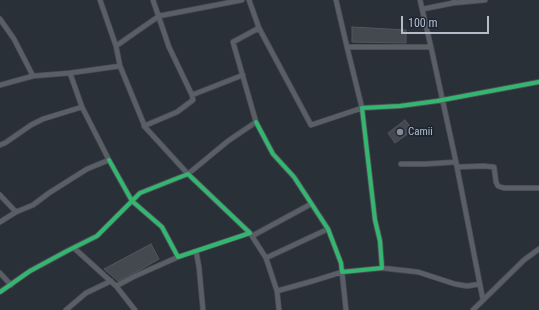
<!DOCTYPE html>
<style>
body{margin:0}
#map{position:relative;width:539px;height:310px;overflow:hidden;background:#2a3038;font-family:"Roboto Condensed",sans-serif}
canvas{display:block}
.scale{position:absolute;left:401px;top:16px;width:88px;height:18px;box-sizing:border-box;border:2px solid #b4bcc9;border-top:0;padding-left:5px;font-size:12px;line-height:14px;white-space:nowrap;color:#b4bcc9;-webkit-text-stroke:3px #1d2633;paint-order:stroke}
</style>
<div id="map">
<canvas width="539" height="310"></canvas>
<div class="scale">100 m</div>
</div>
<script>
const ctx = document.querySelector('canvas').getContext('2d');
ctx.lineJoin = 'round';
function fillPath(path, color) {
  ctx.fillStyle = color;
  ctx.fill(path, 'evenodd');
}
function toPath(rows) {
  const path = new Path2D();
  for (const r of rows) {
    path.moveTo(r[0], r[1]);
    for (let i = 2; i < r.length; i += 2) path.lineTo(r[i], r[i + 1]);
  }
  return path;
}
function trace(path, color, width, dash) {
  ctx.strokeStyle = color;
  ctx.lineWidth = width;
  ctx.lineCap = dash ? 'butt' : 'round';
  ctx.setLineDash(dash || []);
  ctx.stroke(path);
}
function label(font, color, halo, rows, align = 'center') {
  ctx.font = font + ' "Roboto Condensed",sans-serif';
  ctx.lineWidth = 3.5;
  ctx.setLineDash([]);
  ctx.textBaseline = 'middle';
  ctx.strokeStyle = halo;
  ctx.fillStyle = color;
  for (const [text, x, y, turn = 0] of rows) {
    ctx.save();
    ctx.translate(x, y);
    ctx.rotate((+turn || 0) * Math.PI / 180);
    ctx.textAlign = isNaN(turn) ? turn : align;
    if (halo) ctx.strokeText(text, 0, 0);
    ctx.fillText(text, 0, 0);
    ctx.restore();
  }
}
const building = toPath([
 [352,27,406,30,406,43,352,42,352,27],
 [405,120,413,130,395,143,388,133,405,120],
 [151,244,159,259,138,271,118,281,104,269,151,244]
]);
const street = toPath([
 [100,0,116,46],
 [153,0,169,47,192,95,243,75],
 [242,0,159,16,116,46,120,66,145,127,188,174,228,141,256,122,233,42,259,28],
 [249,0,259,28,311,125,362,108,347,47],
 [336,0,347,47,431,47],
 [420,0,431,47,456,162,483,300],
 [454,0,453,3,485,0],
 [423,9,453,3],
 [0,19,14,39,33,76],
 [70,73,82,107],
 [0,85,33,76,70,73,120,66],
 [256,122,273,154,294,177,328,229,341,263,342,272,382,268,380,241,375,220,362,108,400,106,437,101,539,82],
 [144,126,177,112,193,100,192,95],
 [0,145,5,143,31,125,43,119,82,107,109,160,87,169,49,193,33,205,16,212],
 [401,164,426,164,456,162],
 [457,167,483,166,494,167,496,182,498,186,504,188,539,188],
 [0,195,16,212,0,222],
 [250,233,266,258,277,291,279,310],
 [252,236,311,204],
 [74,248,116,286,133,277,178,257],
 [196,251,199,267,203,310],
 [266,258,328,229],
 [382,268,418,272,455,284,467,286,480,284],
 [0,273,11,285],
 [116,286,135,310],
 [277,291,313,281,342,272,346,310],
 [0,292,30,271,67,251,97,236,140,193,188,174,250,233,178,257,162,227,132,201,109,160],
 [66,310,86,293,111,281],
 [473,310,524,260,539,249]
]);
const cycleway = toPath([
 [256,122,273,154,294,177,328,229,341,263,342,272,382,268,380,241,375,220,362,108,400,106,437,101,539,82],
 [0,292,30,271,67,251,97,236,140,193,188,174,250,233,178,257,162,227,132,201,109,160]
]);
const markers = [
 [400,132,4,"#848b96"]
];
const poiNames = [
 ["Camii",408,132]
];
fillPath(building, '#444950');
trace(building, '#52575f', 1);
trace(street, '#484c53', 6);
trace(street, '#5a5e66', 4.5);
trace(cycleway, '#33b770', 4);
for (const [x, y, r, color] of markers) {
  const dot = new Path2D();
  dot.arc(x, y, r, 0, 2 * Math.PI);
  ctx.fillStyle = color;
  ctx.fill(dot);
  trace(dot, '#1d2633', 1.5);
}
label('11px', '#b4bcc9', '#1d2633', poiNames, 'left');
</script>
